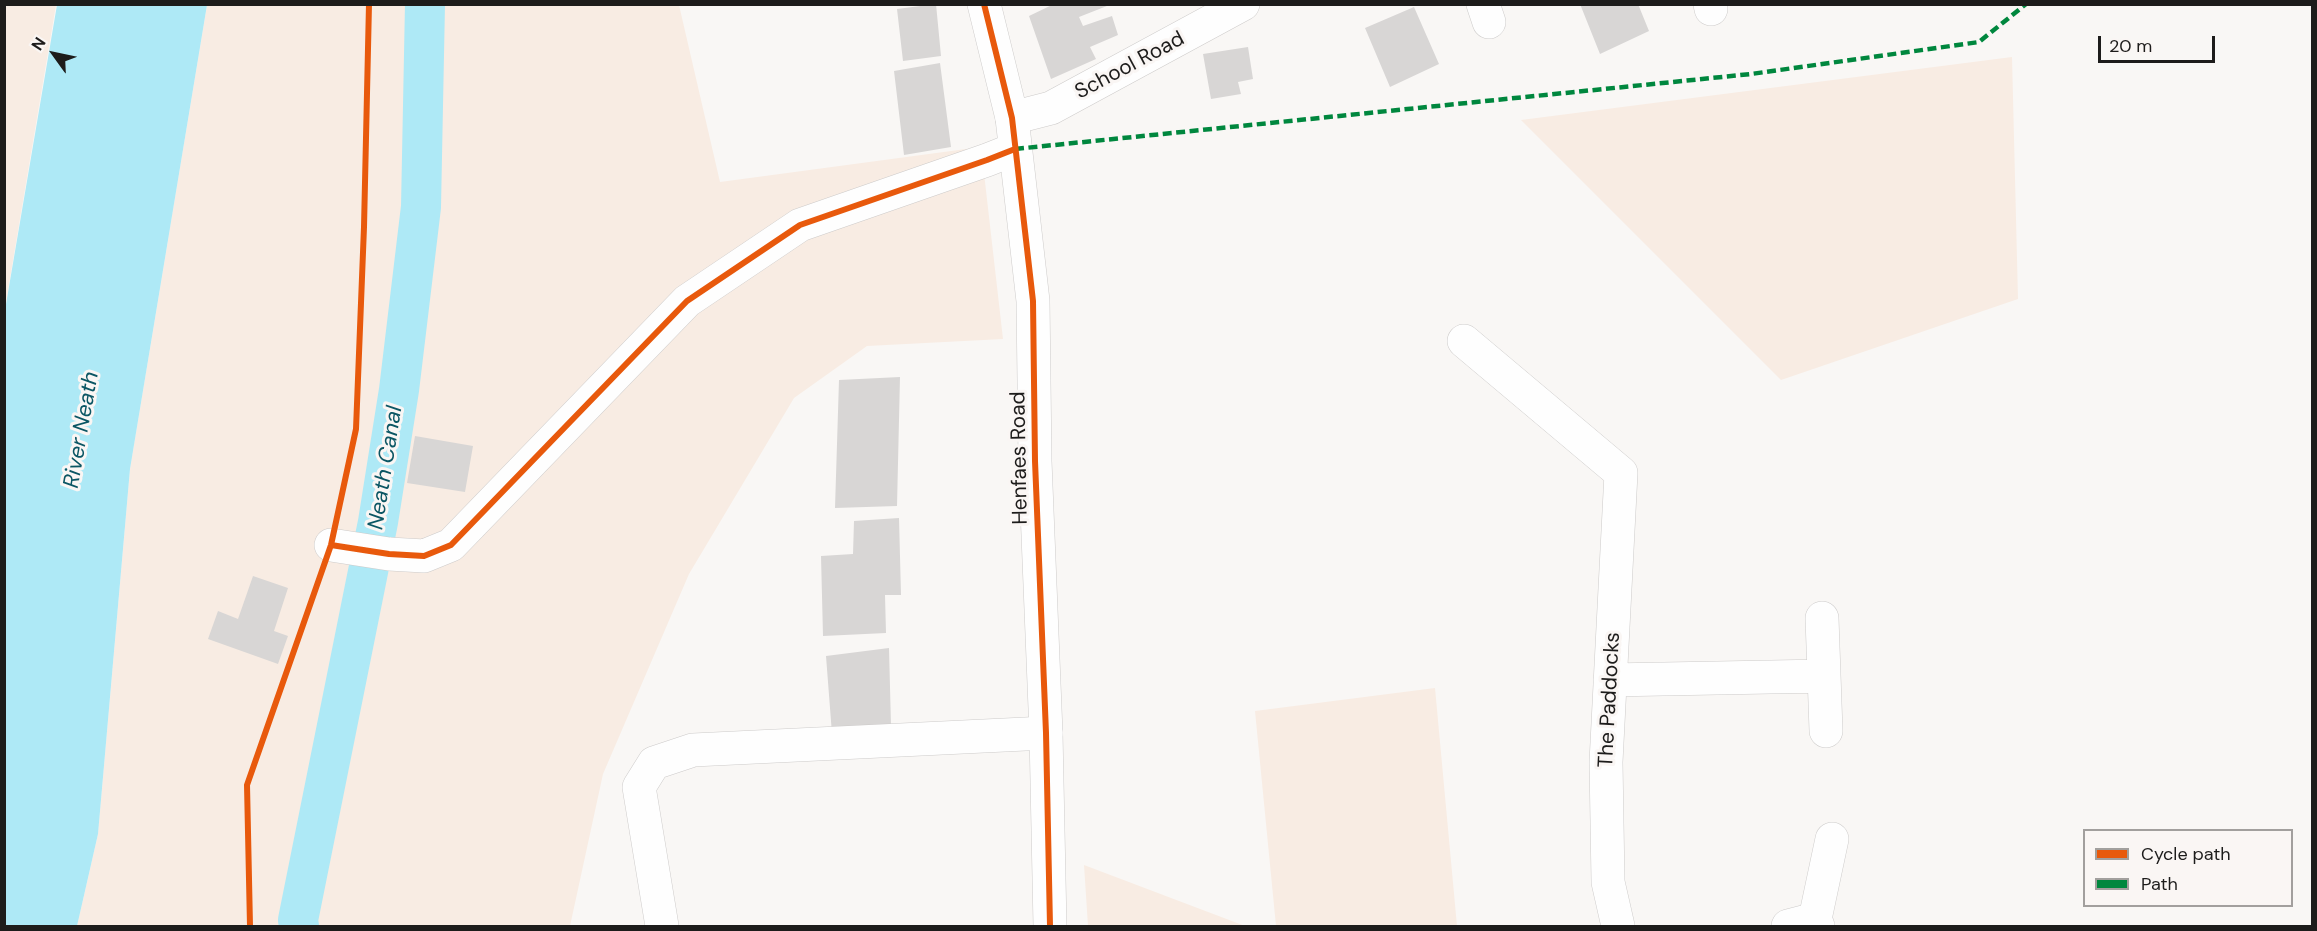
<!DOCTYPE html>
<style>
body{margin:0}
#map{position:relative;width:2317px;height:931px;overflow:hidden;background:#f9f7f5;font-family:"DM Sans",sans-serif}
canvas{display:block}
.frame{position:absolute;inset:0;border:6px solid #1d1c1b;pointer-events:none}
.legend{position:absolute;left:2083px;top:829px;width:210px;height:78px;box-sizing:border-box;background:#faf6f4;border:2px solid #a29f9d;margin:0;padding:8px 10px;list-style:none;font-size:18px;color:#1d1c1b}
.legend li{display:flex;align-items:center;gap:12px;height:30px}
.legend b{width:30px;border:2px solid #a29f9d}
.north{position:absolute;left:24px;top:24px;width:60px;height:60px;-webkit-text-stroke:4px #faf6f4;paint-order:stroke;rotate:303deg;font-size:16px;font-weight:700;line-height:24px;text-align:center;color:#1d1c1b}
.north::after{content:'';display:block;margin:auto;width:21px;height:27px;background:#1d1c1b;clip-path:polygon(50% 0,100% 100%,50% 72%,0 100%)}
.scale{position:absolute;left:2098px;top:36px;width:117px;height:27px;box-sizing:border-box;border:3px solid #1d1c1b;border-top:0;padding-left:8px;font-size:18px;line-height:21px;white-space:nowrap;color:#1d1c1b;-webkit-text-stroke:4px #faf6f4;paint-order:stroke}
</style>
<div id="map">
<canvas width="2317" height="931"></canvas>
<div class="frame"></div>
<ul class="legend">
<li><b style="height:8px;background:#e8590c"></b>Cycle path</li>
<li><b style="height:8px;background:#00873e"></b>Path</li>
</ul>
<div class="north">N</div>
<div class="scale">20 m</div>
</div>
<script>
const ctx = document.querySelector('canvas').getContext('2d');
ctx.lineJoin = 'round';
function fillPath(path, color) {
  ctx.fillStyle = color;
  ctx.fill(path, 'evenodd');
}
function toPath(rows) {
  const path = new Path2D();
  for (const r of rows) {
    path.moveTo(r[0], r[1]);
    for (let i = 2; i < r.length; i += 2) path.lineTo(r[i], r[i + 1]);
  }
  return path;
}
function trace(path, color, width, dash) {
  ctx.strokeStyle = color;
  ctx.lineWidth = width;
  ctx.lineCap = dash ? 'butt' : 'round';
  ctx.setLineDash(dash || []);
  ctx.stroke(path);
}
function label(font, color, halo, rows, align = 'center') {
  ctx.font = font + ' "DM Sans",sans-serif';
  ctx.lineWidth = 6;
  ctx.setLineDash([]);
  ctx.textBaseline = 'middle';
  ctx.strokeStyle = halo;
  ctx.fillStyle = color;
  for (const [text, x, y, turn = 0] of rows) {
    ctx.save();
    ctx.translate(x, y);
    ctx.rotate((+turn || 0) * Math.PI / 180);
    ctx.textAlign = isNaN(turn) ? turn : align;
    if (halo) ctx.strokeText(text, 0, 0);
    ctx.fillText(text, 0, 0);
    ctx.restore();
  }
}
const green = toPath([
 [5,4,56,5,5,308,4,5],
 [207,5,679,5,720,182,981,147,1003,339,867,346,794,398,689,574,603,774,570,926,77,926,98,834,130,469],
 [2012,57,2018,299,1781,380,1521,120],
 [1435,688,1457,926,1276,926,1255,711],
 [1084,865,1245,926,1088,926]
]);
const water = toPath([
 [57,5,207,5,130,469,98,834,77,926,5,926,5,310],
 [399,390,409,396,387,526,378,522,368,523,389,393]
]);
const canal = toPath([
 [299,926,298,920,378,522,399,390,421,207,425,4]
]);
const building = toPath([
 [936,4,941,56,903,61,897,9],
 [1054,4,1112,4,1079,17,1083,26,1112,16,1118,35,1090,47,1096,59,1051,79,1029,16],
 [1580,4,1638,4,1649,31,1600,54],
 [1414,7,1439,64,1390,87,1365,28],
 [1248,47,1253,79,1238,82,1241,94,1211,99,1203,54],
 [940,63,951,147,904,155,894,71],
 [900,377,897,506,835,508,839,380],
 [415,436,473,446,465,492,407,483],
 [899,518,901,595,885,595,886,633,823,636,821,556,853,554,854,521],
 [253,576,288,588,274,631,288,636,278,664,208,639,218,611,238,619],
 [889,648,891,726,832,734,826,656]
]);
const minor = toPath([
 [1483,4,1489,22],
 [1710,4,1711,9],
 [1012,118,1051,108,1243,4],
 [1464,341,1621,473,1606,762,1608,882,1618,926],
 [331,545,389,554,424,556,451,545,687,301,800,225,987,160,1015,149],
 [1822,618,1826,731],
 [1610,680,1824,676],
 [662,926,639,787,654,763,693,750,1046,733],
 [1788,926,1815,919],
 [1818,926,1815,919,1832,839]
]);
const major = toPath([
 [984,4,1012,118,1033,301,1035,461,1046,733,1050,926]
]);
const quiet = toPath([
 [1015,149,1751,74,1979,42,2026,4]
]);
const cycleway = toPath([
 [984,4,1012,118,1033,301,1035,461,1046,733,1050,926],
 [331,545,389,554,424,556,451,545,687,301,800,225,987,160,1015,149],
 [250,926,247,785,331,545,356,429,364,227,369,4]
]);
const streetNames = [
 ["School Road",1130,66,-28],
 ["Henfaes Road",1020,458,-91],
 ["The Paddocks",1610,700,-87]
];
const waterNames = [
 ["River Neath",82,430,-80],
 ["Neath Canal",386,468,-81]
];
fillPath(green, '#f8ece3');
fillPath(water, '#aee9f6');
trace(canal, '#aee9f6', 40);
fillPath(building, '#d8d6d5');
trace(minor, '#cdcbca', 34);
trace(major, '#cdcbca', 34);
trace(minor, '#fefefe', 33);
trace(major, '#fefefe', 33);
trace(quiet, '#00873e', 4.5, [9, 4.5]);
trace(cycleway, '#e8590c', 6);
label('21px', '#1d1c1b', '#faf6f4', streetNames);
label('italic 22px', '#0b5664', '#faf6f4', waterNames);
</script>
